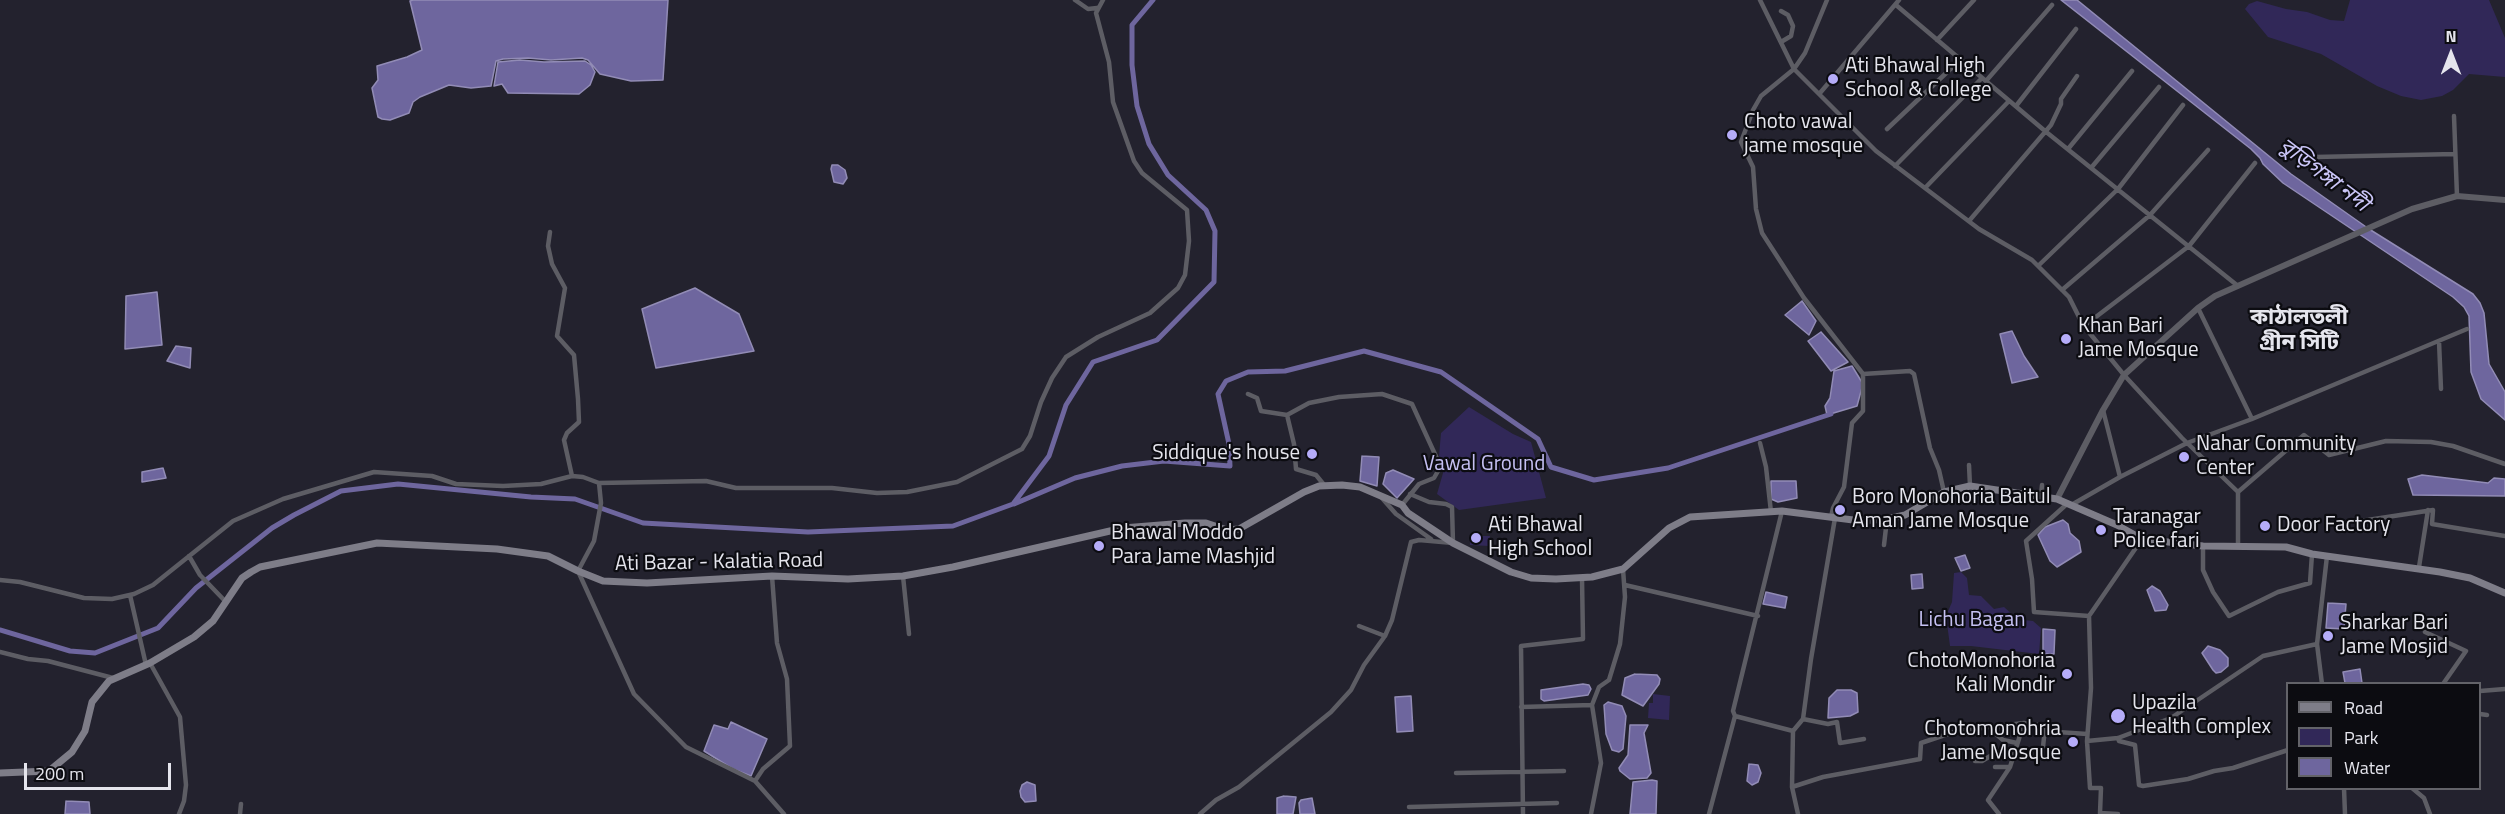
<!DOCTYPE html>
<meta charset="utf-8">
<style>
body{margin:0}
#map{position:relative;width:2505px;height:814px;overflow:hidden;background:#23222e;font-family:"Titillium Web",sans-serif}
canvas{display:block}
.legend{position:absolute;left:2286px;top:682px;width:195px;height:108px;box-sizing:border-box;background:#0c0c11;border:2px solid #636369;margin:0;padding:8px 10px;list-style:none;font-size:18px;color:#e5e5ed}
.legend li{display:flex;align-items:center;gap:12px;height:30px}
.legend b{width:30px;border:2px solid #636369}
.north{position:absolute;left:2421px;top:24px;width:60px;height:60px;-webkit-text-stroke:4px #0c0c11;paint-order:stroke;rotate:0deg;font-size:16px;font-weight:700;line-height:24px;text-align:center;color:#e5e5ed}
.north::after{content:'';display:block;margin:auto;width:21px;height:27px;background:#e5e5ed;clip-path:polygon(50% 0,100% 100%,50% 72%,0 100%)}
.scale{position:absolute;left:24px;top:763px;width:147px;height:27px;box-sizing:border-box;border:3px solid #e5e5ed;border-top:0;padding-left:8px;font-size:18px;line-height:21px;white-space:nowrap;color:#e5e5ed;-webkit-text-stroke:4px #0c0c11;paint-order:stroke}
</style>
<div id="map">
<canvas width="2505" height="814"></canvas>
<ul class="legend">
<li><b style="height:8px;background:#7e7d88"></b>Road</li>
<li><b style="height:16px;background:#312858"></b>Park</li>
<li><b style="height:16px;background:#6e669e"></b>Water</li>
</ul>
<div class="north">N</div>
<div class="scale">200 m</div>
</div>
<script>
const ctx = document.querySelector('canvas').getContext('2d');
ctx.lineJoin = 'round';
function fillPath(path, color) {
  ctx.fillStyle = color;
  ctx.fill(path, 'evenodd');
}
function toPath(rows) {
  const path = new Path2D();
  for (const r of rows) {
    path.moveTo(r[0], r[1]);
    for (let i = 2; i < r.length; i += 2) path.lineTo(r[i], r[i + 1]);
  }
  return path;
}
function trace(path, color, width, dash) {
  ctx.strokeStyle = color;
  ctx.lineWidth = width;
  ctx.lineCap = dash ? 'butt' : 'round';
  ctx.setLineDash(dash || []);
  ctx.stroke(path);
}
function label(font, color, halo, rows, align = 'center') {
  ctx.font = font + ' "Titillium Web","Noto Sans Bengali",sans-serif';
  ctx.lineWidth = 4.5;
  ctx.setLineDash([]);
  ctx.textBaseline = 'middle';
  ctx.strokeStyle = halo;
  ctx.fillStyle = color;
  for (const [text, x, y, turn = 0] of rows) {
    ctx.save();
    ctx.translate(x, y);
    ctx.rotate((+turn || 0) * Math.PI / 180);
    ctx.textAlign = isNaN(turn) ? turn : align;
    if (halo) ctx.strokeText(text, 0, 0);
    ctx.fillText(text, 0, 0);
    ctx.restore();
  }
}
const green = toPath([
 [2350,0,2489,0,2505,38,2505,77,2469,74,2453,90,2442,96,2421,100,2401,96,2377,86,2321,54,2268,37,2245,9,2249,4,2257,1,2286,9,2307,12,2330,20,2344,21],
 [1469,407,1513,434,1531,442,1546,498,1459,510,1437,494,1443,473,1439,456,1441,433],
 [1470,536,1490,536,1489,546,1470,545],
 [1961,572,1967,578,1969,595,1981,596,1994,609,2004,607,2013,615,2013,623,2023,620,2033,621,2041,628,2039,654,1971,646,1950,646,1946,616,1952,602,1954,573],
 [1653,694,1670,696,1669,720,1648,718,1649,703,1653,703]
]);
const water = toPath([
 [413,0,668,0,663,80,631,81,600,74,588,60,582,58,551,60,528,58,503,59,496,61,491,86,471,88,449,85,420,97,413,102,409,113,390,120,382,119,378,117,372,88,378,80,377,66,407,57,422,50,410,1,413,0],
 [2061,0,2077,0,2291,174,2369,229,2473,294,2480,303,2484,313,2489,364,2505,392,2505,420,2481,399,2471,372,2469,316,2464,307,2453,297,2283,183,2263,164,2260,158,2251,149,2061,0],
 [520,60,544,62,585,61,591,65,595,72,590,85,579,94,508,93,502,84,494,86,498,62,520,60],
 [832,165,838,165,845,170,847,178,843,184,834,182,831,169,832,165],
 [695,288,739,314,754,351,656,368,642,309,695,288],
 [157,292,162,345,125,349,126,296,157,292],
 [1802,301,1816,321,1809,335,1785,315,1802,301],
 [2012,331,2024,356,2038,377,2012,383,2000,334,2012,331],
 [1821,332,1848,362,1831,371,1808,341,1821,332],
 [176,346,191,348,190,368,167,361,176,346],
 [1852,366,1863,384,1857,406,1827,415,1825,406,1830,398,1834,371,1852,366],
 [1362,456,1379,457,1377,486,1360,481,1362,456],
 [163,468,166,478,142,482,142,472,163,468],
 [1393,470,1414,479,1397,498,1383,484,1386,473,1393,470],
 [2422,475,2488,483,2494,478,2505,479,2505,496,2413,495,2408,479,2422,475],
 [1771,481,1796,481,1797,498,1778,502,1771,499,1771,481],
 [2063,520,2068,524,2070,533,2079,541,2081,552,2057,567,2050,561,2038,535,2045,527,2063,520],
 [1965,555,1970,568,1961,571,1955,558,1965,555],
 [1922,574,1923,588,1912,589,1911,575,1922,574],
 [2152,586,2160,591,2168,605,2166,610,2155,611,2147,590,2152,586],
 [1766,592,1787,597,1785,608,1763,604,1766,592],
 [2328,603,2346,604,2344,629,2326,628,2328,603],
 [2043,629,2055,630,2054,654,2043,654,2043,629],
 [2208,646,2220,650,2228,658,2228,666,2221,672,2216,673,2213,670,2202,653,2208,646],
 [2360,669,2362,683,2345,683,2343,672,2360,669],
 [1635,674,1657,675,1660,679,1659,684,1643,706,1622,695,1625,678,1635,674],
 [1583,684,1589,685,1591,689,1588,695,1544,701,1541,699,1541,690,1583,684],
 [1837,690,1851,690,1857,693,1858,712,1850,716,1828,718,1829,698,1837,690],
 [1411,696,1413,731,1397,732,1395,697,1411,696],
 [1608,702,1622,706,1626,716,1623,749,1619,752,1612,750,1606,734,1604,705,1608,702],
 [731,722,767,739,751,776,733,769,704,751,714,725,728,729,731,722],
 [1630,725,1648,725,1644,733,1651,773,1647,778,1630,779,1620,771,1619,768,1628,755,1630,725],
 [1749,764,1758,765,1761,773,1758,782,1752,785,1747,781,1749,764],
 [1652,780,1657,781,1656,814,1630,814,1633,782,1652,780],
 [1027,782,1035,785,1036,801,1025,802,1021,797,1020,791,1022,785,1027,782],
 [1284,796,1296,797,1293,814,1277,814,1277,798,1284,796],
 [1312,798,1315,814,1300,814,1299,803,1301,800,1312,798],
 [66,801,89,802,90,814,65,814,66,801]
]);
const canal = toPath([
 [1014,504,1075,478,1122,466,1164,461,1230,466,1229,444,1218,394,1226,381,1248,372,1285,371,1364,351,1441,372,1538,439,1551,467,1594,480,1668,468,1831,414],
 [0,630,70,651,95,653,158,628,196,588,272,528,294,515,341,491,398,484,531,497,575,499,643,523,808,532,953,526,1013,504,1049,456,1066,405,1093,362,1157,340,1214,282,1215,231,1206,210,1168,175,1149,144,1137,106,1132,65,1132,25,1153,0]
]);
const minor = toPath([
 [1075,0,1088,9,1097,8],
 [1760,0,1794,69,1876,151,1979,229,2032,260,2069,297,2083,325,2124,375,2182,438,2238,492,2238,546],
 [1827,0,1805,53,1794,69,1761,96,1753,110,1741,142,1753,167,1756,209,1762,233,1804,298,1863,374,1863,411,1852,423,1844,487,1833,508,1831,517],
 [1896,5,2045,131,2238,286],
 [1781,11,1788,15,1793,26,1791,36,1781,42],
 [1937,40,1974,0],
 [1986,81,2052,5],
 [1820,93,1899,0],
 [2016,106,2076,29],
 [2454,116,2457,196],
 [1887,129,1961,59],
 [2068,149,2132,71],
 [2315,157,2455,154],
 [1895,166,1982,78],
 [2091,168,2159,87],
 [1925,188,2009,101],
 [1969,221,2051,125,2061,104,2061,99,2077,76],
 [550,232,548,246,552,264,565,288,557,336,574,355,578,399,579,422,567,433,564,440,572,476],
 [2038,266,2118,189,2183,105],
 [2062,290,2150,215,2208,150],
 [2198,308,2252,419],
 [2084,326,2189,246,2255,163],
 [2439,341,2441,389],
 [1863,374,1910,371,1914,374,1930,448,1939,470,1944,492],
 [1248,394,1257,398,1261,411,1287,415],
 [1760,443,1766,467,1771,512],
 [1969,465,1970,486],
 [2120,477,2187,443,2252,419,2467,329],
 [1325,486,1316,475,1296,469,1294,444,1287,415,1309,403,1339,397,1382,394,1412,404,1439,463,1438,471,1434,478,1419,484,1402,505],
 [2238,492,2304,435,2329,455,2386,441,2431,442,2453,446,2505,464],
 [2041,496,2042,485],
 [1381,497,1396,514,1431,539],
 [2068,503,2026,541,2032,579,2034,612,2089,616],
 [2073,504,2120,477,2103,410],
 [1782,511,1733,711,1735,716,1793,731],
 [2361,521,2433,510,2432,524,2505,536],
 [1884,545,1887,519],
 [2203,546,2203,570,2213,592,2229,616,2278,592,2310,583,2312,554],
 [189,556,200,575,225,601],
 [2419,567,2428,510],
 [903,576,909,634],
 [0,580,20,582,84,598,112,599,134,594,153,585,233,521,283,499,374,472,432,476,456,484,503,486,541,484,572,476,583,477,599,483],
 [1625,585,1758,616],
 [130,595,146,665],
 [1359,626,1385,636],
 [2425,632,2466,651,2443,684],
 [0,652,28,659,48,661,113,678],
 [150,663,180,717,186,785,184,801,179,814],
 [2322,684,2317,644,2327,556],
 [2480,691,2505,689],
 [1521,707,1592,705],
 [2480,714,2487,715],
 [1803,719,1828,724,1837,722,1840,743,1864,739],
 [1997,735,2003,740,2017,743],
 [2118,738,2119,741,2135,745,2139,785,2143,786,2188,779,2214,771,2233,768,2288,750],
 [2087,741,2118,738,2171,718,2263,656,2317,644],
 [2043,747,2045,728],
 [1975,761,1982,761,1992,755,2013,755],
 [1995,767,2010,767,2024,723],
 [1456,773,1564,771],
 [755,781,763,769,790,746,787,679,777,643,772,576],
 [1792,787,1823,777,1920,759,1921,743,1957,731,2024,723,2038,725,2058,732,2087,734],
 [2344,788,2345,814],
 [2412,788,2424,798,2430,814],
 [1409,807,1557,803],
 [240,814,241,804],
 [784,814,755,781,686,747,634,694,578,571,594,541,601,503,599,483,706,481,736,488,832,488,877,493,907,492,957,482,1022,449,1030,436,1041,402,1052,378,1066,357,1098,337,1150,313,1178,288,1185,275,1189,241,1187,210,1142,173,1134,161,1113,102,1109,62,1096,13,1103,0],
 [1200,814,1216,800,1239,787,1331,712,1351,690,1364,665,1385,636,1392,620,1411,542,1419,540,1453,543,1452,507,1446,504,1429,502,1410,494],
 [1523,814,1521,646,1583,639,1582,578],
 [1591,814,1601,763,1592,705,1599,687,1609,680,1620,644,1625,597,1623,569],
 [1709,814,1735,716],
 [1798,814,1792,787,1793,731,1803,719,1811,659,1835,518],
 [1999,814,1988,800,2010,767],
 [2118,814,2100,813,2101,788,2090,788,2087,741,2091,688,2089,616,2142,539]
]);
const tertiary = toPath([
 [2057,499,2103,410,2124,375,2198,308,2215,296,2412,209,2457,196,2505,200]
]);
const secondary = toPath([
 [0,773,49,771,72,752,85,731,92,702,109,681,150,663,194,637,213,621,242,578,251,572,260,567,377,543,497,549,548,556,578,571,603,581,647,583,772,576,848,579,903,576,953,567,1123,528,1185,523,1206,523,1227,530,1239,529,1304,492,1319,486,1342,485,1360,487,1402,505,1408,513,1453,543,1511,572,1531,578,1556,579,1592,577,1623,569,1669,528,1690,517,1782,511,1861,521,1887,519,1905,515,1944,492,1970,486,2057,499,2117,525,2142,539,2203,546,2286,547,2312,554,2440,572,2470,578,2505,593]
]);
const markers = [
 [1833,79,6,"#b5acf8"],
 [1732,135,6,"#b5acf8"],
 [2066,339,6,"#b5acf8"],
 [1312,454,6,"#b5acf8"],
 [2184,457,6,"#b5acf8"],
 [1840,510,6,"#b5acf8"],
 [2265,526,6,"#b5acf8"],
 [2101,530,6,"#b5acf8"],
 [1476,538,6,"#b5acf8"],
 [1099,546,6,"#b5acf8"],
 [2328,636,6,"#b5acf8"],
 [2067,674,6,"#b5acf8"],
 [2118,716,8,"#b5acf8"],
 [2073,742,6,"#b5acf8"]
];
const poiNames = [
 ["Ati Bhawal High",1845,67],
 ["School & College",1845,91],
 ["Choto vawal",1744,123],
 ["jame mosque",1744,147],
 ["Khan Bari",2078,327],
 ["Jame Mosque",2078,351],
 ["Nahar Community",2196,445],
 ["Center",2196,469],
 ["Siddique's house",1300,454,"right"],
 ["Boro Monohoria Baitul",1852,498],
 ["Aman Jame Mosque",1852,522],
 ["Taranagar",2113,518],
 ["Police fari",2113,542],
 ["Ati Bhawal",1488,526],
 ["High School",1488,550],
 ["Door Factory",2277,526],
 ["Bhawal Moddo",1111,534],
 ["Para Jame Mashjid",1111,558],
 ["Sharkar Bari",2340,624],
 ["Jame Mosjid",2340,648],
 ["ChotoMonohoria",2055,662,"right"],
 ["Kali Mondir",2055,686,"right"],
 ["Upazila",2132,704],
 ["Health Complex",2132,728],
 ["Chotomonohria",2061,730,"right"],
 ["Jame Mosque",2061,754,"right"]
];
const parkNames = [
 ["Vawal Ground",1484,465],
 ["Lichu Bagan",1972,621]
];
const streetNames = [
 ["Ati Bazar - Kalatia Road",719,563,-1]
];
const waterNames = [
 ["বুড়িগঙ্গা নদী",2323,176,37]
];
const neighbourhoodNames = [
 ["কাঠালতলী",2299,319],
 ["গ্রীন সিটি",2299,344]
];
fillPath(green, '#312858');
fillPath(water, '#6e669e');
trace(water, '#928cb6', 1.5);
trace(canal, '#6e669e', 5);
trace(minor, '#5d5d64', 4.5);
trace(tertiary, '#5d5d64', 6);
trace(secondary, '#7e7d88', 7);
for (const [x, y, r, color] of markers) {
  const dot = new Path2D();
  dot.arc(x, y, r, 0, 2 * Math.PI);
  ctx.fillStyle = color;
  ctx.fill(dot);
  trace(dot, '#0c0c11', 2);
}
label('21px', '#e5e5ed', '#0c0c11', poiNames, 'left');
label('21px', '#c5c0f2', '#0c0c11', parkNames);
label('21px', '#e5e5ed', '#0c0c11', streetNames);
label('italic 22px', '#cac5f7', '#0c0c11', waterNames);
label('bold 22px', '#e5e5ed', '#0c0c11', neighbourhoodNames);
</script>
